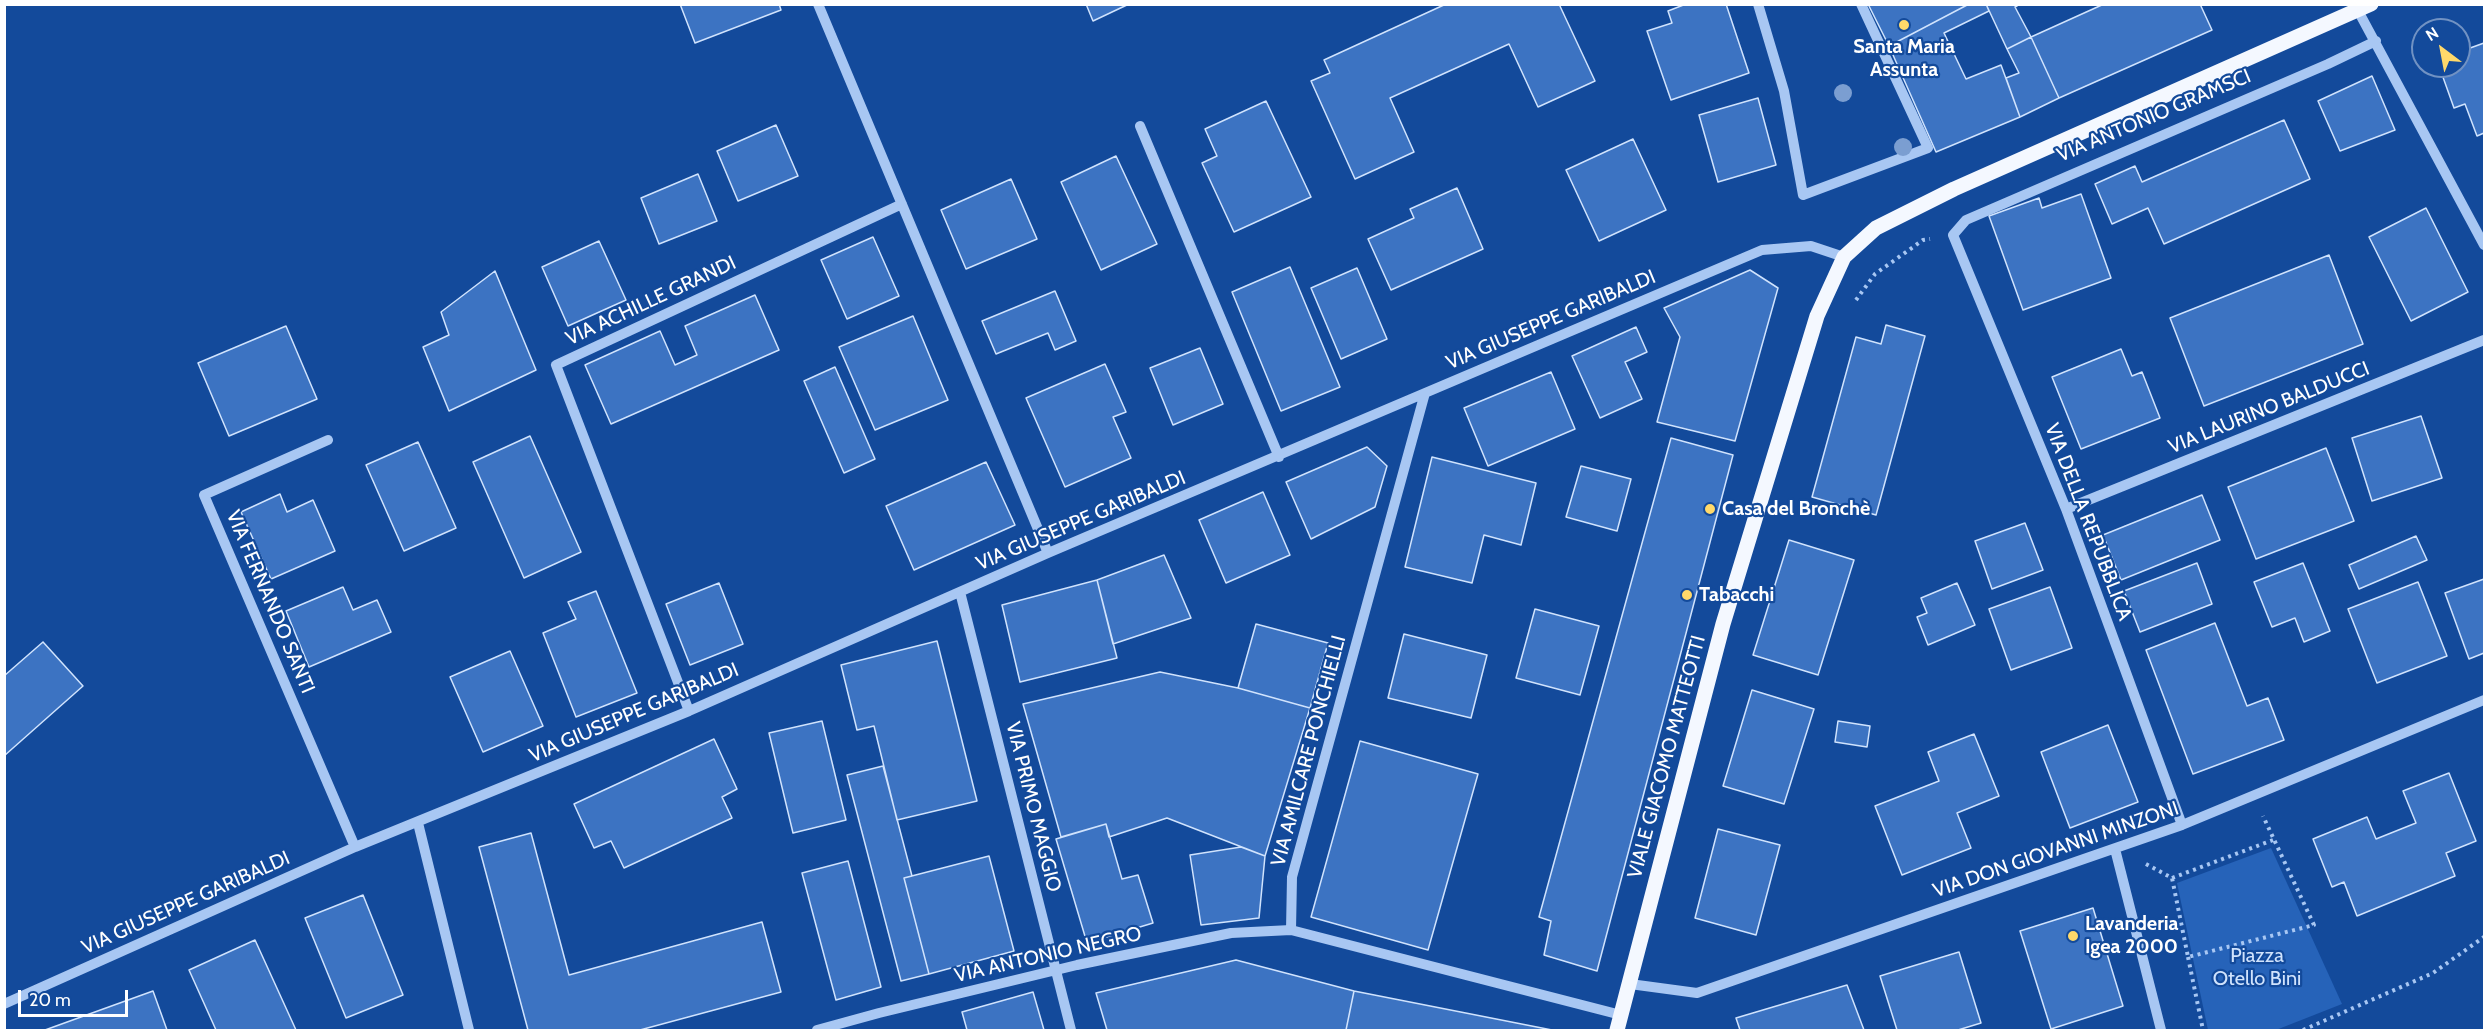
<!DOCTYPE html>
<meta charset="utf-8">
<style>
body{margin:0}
#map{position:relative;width:2489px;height:1035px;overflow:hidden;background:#134a9b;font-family:Cabin,sans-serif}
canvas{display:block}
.frame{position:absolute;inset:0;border:6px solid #fff;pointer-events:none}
.north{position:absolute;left:2411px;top:18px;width:60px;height:60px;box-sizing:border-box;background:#134a9b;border:2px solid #7192c3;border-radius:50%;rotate:328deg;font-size:16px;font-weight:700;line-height:24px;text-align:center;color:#fff}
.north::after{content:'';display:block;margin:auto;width:21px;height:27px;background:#ffd96a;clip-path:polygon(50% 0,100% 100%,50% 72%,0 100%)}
.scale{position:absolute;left:18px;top:990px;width:110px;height:27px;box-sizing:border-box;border:3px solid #fff;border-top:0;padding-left:8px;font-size:18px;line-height:21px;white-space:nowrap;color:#fff;-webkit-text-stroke:4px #134a9b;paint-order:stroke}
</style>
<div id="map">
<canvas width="2489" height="1035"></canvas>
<div class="frame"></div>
<div class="north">N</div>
<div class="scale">20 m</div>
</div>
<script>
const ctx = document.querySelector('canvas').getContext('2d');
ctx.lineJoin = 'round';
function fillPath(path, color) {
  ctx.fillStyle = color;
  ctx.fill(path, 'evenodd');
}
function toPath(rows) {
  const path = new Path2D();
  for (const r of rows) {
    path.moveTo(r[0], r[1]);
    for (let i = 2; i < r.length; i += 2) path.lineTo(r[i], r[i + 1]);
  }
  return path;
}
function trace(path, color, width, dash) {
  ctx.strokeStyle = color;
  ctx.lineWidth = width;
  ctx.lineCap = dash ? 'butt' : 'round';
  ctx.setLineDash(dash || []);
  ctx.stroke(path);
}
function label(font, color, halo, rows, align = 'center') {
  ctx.font = font + ' Cabin,sans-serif';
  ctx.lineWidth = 4.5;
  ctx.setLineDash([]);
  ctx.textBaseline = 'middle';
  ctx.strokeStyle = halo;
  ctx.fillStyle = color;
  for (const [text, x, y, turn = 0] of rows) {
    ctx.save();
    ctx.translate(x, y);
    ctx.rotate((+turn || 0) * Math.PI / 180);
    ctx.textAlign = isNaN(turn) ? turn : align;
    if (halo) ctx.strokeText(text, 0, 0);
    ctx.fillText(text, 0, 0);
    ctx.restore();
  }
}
const green = toPath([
 [2271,848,2342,1004,2276,1030,2208,1030,2177,883]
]);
const building = toPath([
 [680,4,779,4,781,10,695,43,680,4],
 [1086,4,1129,4,1093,21,1086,4],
 [1446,4,1559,4,1595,81,1538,107,1509,44,1390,98,1414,152,1355,179,1311,81,1330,73,1324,60,1446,4],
 [1686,4,1726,4,1749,73,1671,100,1647,31,1672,23,1668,11,1686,4],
 [1868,4,1969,4,1889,46,1868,4],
 [1969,4,1986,4,1989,11,1944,33,1966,79,2001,65,2020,117,1936,152,1889,46,1969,4],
 [1986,4,2020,4,2015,7,2031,37,2007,49,1986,4],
 [2104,4,2200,4,2212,30,2059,98,2031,37,2104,4],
 [2031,37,2059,98,2020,117,2006,78,2019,73,2007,49,2031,37],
 [2484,43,2484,133,2477,136,2465,104,2454,108,2439,66,2459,66,2459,52,2484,43],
 [2372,76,2395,130,2340,151,2318,101,2372,76],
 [1758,98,1776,165,1718,182,1699,115,1758,98],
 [1266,101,1311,197,1234,232,1202,163,1217,156,1205,129,1266,101],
 [2284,120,2310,179,2164,244,2148,208,2112,224,2095,184,2135,166,2142,182,2284,120],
 [776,125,798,176,738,201,717,151,776,125],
 [1633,139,1666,210,1599,241,1566,170,1633,139],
 [1116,156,1157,244,1101,270,1061,182,1116,156],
 [698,174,717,221,659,244,641,198,698,174],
 [1011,179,1037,239,966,269,941,210,1011,179],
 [1457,188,1483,249,1391,290,1368,239,1414,218,1410,209,1457,188],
 [2081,194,2111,278,2023,310,1989,216,2039,198,2042,208,2081,194],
 [2426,208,2468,292,2411,321,2369,237,2426,208],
 [873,237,899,296,847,319,821,260,873,237],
 [599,241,626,300,568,326,542,267,599,241],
 [2329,255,2363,344,2204,406,2170,318,2329,255],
 [1290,267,1340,387,1281,411,1232,292,1290,267],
 [1357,268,1387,339,1341,359,1311,288,1357,268],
 [1750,270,1778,288,1735,441,1657,422,1680,337,1664,308,1750,270],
 [495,271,536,370,449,411,423,347,449,335,441,312,495,271],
 [1055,291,1076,341,1055,350,1048,333,996,354,982,321,1055,291],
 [755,295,779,350,611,424,585,365,660,331,675,365,697,355,685,326,755,295],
 [913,316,948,400,875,430,839,347,913,316],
 [1886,325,1925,336,1876,515,1812,497,1856,337,1881,344,1886,325],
 [286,326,317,399,229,436,198,363,286,326],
 [1636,327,1647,352,1625,362,1642,399,1600,418,1572,356,1636,327],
 [1200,348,1223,404,1173,425,1150,368,1200,348],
 [2121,349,2132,376,2142,372,2160,418,2081,449,2052,377,2121,349],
 [1105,364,1126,412,1113,417,1131,458,1065,487,1026,398,1105,364],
 [835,367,875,459,844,473,804,381,835,367],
 [1551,372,1575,429,1488,466,1464,408,1551,372],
 [2421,416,2442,478,2372,501,2352,438,2421,416],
 [530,436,581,552,524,578,473,462,530,436],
 [1671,438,1733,455,1597,971,1544,955,1551,921,1539,917,1671,438],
 [418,442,456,528,404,551,366,465,418,442],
 [1367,447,1387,466,1375,507,1311,539,1286,482,1367,447],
 [2326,448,2354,521,2256,559,2228,487,2326,448],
 [1432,457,1536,483,1521,545,1484,535,1472,583,1405,567,1432,457],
 [986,462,1015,525,914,570,886,506,986,462],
 [1581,466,1631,479,1617,531,1566,517,1581,466],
 [1263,492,1290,555,1226,583,1199,520,1263,492],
 [280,494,287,512,313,500,335,551,271,579,241,512,280,494],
 [2202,495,2220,540,2121,580,2103,535,2202,495],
 [2025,523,2043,570,1992,589,1975,541,2025,523],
 [2416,536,2427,560,2359,589,2349,565,2416,536],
 [1789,540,1854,560,1818,675,1753,655,1789,540],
 [1164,555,1191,618,1113,644,1097,580,1164,555],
 [2197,563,2212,604,2140,632,2124,591,2197,563],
 [2303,563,2330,631,2304,642,2295,618,2272,627,2254,582,2303,563],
 [2484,579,2484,653,2469,659,2445,593,2484,579],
 [1097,580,1117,658,1020,682,1002,605,1097,580],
 [2418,582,2447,656,2377,683,2348,609,2418,582],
 [719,583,743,644,690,665,666,604,719,583],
 [1957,583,1975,625,1928,645,1917,617,1927,613,1921,598,1957,583],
 [343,587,353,610,377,600,391,632,309,667,286,611,343,587],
 [2050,587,2072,648,2011,670,1989,609,2050,587],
 [596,591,637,693,576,717,543,633,576,619,568,602,596,591],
 [1535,609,1599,626,1580,695,1516,678,1535,609],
 [2215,623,2247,706,2268,698,2284,740,2193,774,2146,650,2215,623],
 [1256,624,1328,643,1310,708,1238,688,1256,624],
 [1404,634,1487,655,1471,718,1388,698,1404,634],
 [937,641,977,801,897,820,874,726,857,730,841,665,937,641],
 [43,642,83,686,4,756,4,676,43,642],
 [510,651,543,726,483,752,450,677,510,651],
 [1160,672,1238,688,1310,708,1265,856,1167,818,1109,837,1106,824,1061,837,1023,704,1160,672],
 [1752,690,1814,709,1784,804,1723,786,1752,690],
 [822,721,846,820,793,833,769,733,822,721],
 [1838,721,1870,726,1867,747,1835,742,1838,721],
 [2108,725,2138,802,2070,828,2041,752,2108,725],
 [1974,734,1999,796,1957,813,1971,848,1902,875,1875,806,1939,781,1928,752,1974,734],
 [714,739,737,789,722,797,732,818,624,868,611,841,594,848,574,804,714,739],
 [1360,741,1478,774,1428,950,1311,917,1360,741],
 [883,766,912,876,904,878,929,974,901,981,847,775,883,766],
 [2449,773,2476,841,2446,853,2455,876,2357,916,2344,882,2332,887,2313,839,2367,817,2376,839,2416,823,2403,791,2449,773],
 [1106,824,1122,879,1138,875,1153,923,1087,943,1056,839,1106,824],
 [1718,829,1780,845,1756,935,1695,918,1718,829],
 [531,833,569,975,762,922,781,992,640,1030,528,1030,479,847,531,833],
 [1241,847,1265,856,1259,918,1201,925,1190,855,1241,847],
 [989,856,1014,951,929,974,904,878,989,856],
 [848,861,881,987,836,1000,802,873,848,861],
 [363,895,403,995,346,1018,305,918,363,895],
 [2093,908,2123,1006,2051,1029,2020,931,2093,908],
 [255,940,296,1030,216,1030,189,970,255,940],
 [1959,952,1981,1023,1958,1030,1897,1030,1880,976,1959,952],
 [1236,960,1354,991,1346,1030,1107,1030,1096,993,1236,960],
 [1847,985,1864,1030,1740,1030,1736,1018,1847,985],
 [153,991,167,1030,45,1030,153,991],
 [1354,991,1552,1030,1346,1030,1354,991],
 [1033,992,1044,1030,967,1030,962,1012,1033,992]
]);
const path = toPath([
 [1856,300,1875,274,1923,240,1930,239],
 [2146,864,2172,878,2188,957,2314,925,2263,816],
 [2172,878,2273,840],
 [2188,957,2203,1030],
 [2303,1030,2433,973,2484,937]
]);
const minor = toPath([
 [818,4,1048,553],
 [1758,4,1784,91,1803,195,1928,148,1861,4],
 [2355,5,2484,245],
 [1140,126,1279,457],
 [328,440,204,495,355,847],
 [2066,509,2484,340],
 [960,592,1071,1030],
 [689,711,556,365,902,204],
 [418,823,469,1030],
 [2182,825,2066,509,1953,235,1966,220,2328,64,2376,41],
 [2115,849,2161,1030],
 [1291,930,1292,877,1425,393],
 [1630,984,1697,993,2182,825,2484,700],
 [4,1004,355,847,689,711,1048,553,1762,250,1811,246,1844,257],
 [817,1030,879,1013,1077,965,1231,933,1291,930,1621,1015]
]);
const major = toPath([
 [1617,1030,1723,624,1817,316,1844,257,1876,228,1954,189,2371,4]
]);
const trees = [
 [1843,93],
 [1903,147]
];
const markers = [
 [1904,25,6,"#ffd96a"],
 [1710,509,6,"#ffd96a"],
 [1687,595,6,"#ffd96a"],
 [2073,936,6,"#ffd96a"]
];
const poiNames = [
 ["Santa Maria",1904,47,"center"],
 ["Assunta",1904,70,"center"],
 ["Casa del Bronchè",1722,509],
 ["Tabacchi",1699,595],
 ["Lavanderia",2085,924],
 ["Igea 2000",2085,947]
];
const streetNames = [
 ["VIA ANTONIO GRAMSCI",2154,116,-23],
 ["VIA ACHILLE GRANDI",651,301,-25],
 ["VIA GIUSEPPE GARIBALDI",1551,320,-23],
 ["VIA LAURINO BALDUCCI",2269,408,-22],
 ["VIA GIUSEPPE GARIBALDI",1081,521,-23],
 ["VIA DELLA REPUBBLICA",2088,522,69],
 ["VIA FERNANDO SANTI",270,602,67],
 ["VIA GIUSEPPE GARIBALDI",634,713,-23],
 ["VIA AMILCARE PONCHIELLI",1309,751,-75],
 ["VIALE GIACOMO MATTEOTTI",1667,757,-75],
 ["VIA PRIMO MAGGIO",1033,807,76],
 ["VIA DON GIOVANNI MINZONI",2056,850,-19],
 ["VIA GIUSEPPE GARIBALDI",186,903,-24],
 ["VIA ANTONIO NEGRO",1048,955,-13]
];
const parkNames = [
 ["Piazza",2257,956],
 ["Otello Bini",2257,979]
];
fillPath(green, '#2663b9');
fillPath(building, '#3c73c2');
trace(building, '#d0e3fd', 1.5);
trace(path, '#a8c7f3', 4, [3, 4.5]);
trace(minor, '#a8c7f3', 10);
trace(major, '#f4f8ff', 15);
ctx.fillStyle = '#7b9ed1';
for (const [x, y] of trees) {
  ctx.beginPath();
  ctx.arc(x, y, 9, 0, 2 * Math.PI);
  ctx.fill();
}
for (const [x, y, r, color] of markers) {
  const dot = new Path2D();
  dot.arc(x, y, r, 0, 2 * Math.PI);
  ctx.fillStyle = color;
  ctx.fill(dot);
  trace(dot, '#134a9b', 2);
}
label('bold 20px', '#fff', '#134a9b', poiNames, 'left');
label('20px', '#fff', '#134a9b', streetNames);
label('20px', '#d0e3fd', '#134a9b', parkNames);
</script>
